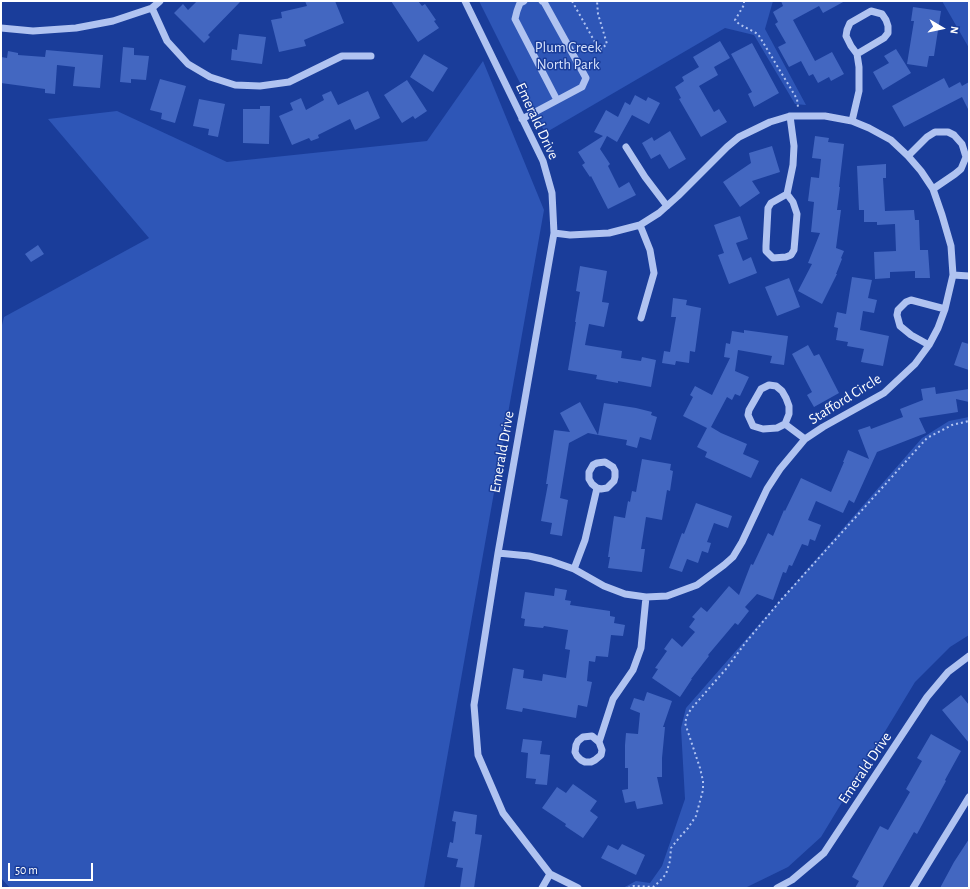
<!DOCTYPE html>
<style>
body{margin:0}
#map{position:relative;width:970px;height:889px;overflow:hidden;background:#1a3d9a;font-family:"Alegreya Sans",sans-serif}
canvas{display:block}
.frame{position:absolute;inset:0;border:2px solid #fff;pointer-events:none}
.north{position:absolute;left:922px;top:8px;width:40px;height:40px;-webkit-text-stroke:3px #1a3d9a;paint-order:stroke;rotate:99deg;font-size:11px;font-weight:700;line-height:16px;text-align:center;color:#fff}
.north::after{content:'';display:block;margin:auto;width:14px;height:18px;background:#fff;clip-path:polygon(50% 0,100% 100%,50% 72%,0 100%)}
.scale{position:absolute;left:8px;top:863px;width:85px;height:18px;box-sizing:border-box;border:2px solid #fff;border-top:0;padding-left:5px;font-size:12px;line-height:14px;white-space:nowrap;color:#fff;-webkit-text-stroke:3px #1a3d9a;paint-order:stroke}
</style>
<div id="map">
<canvas width="970" height="889"></canvas>
<div class="frame"></div>
<div class="north">N</div>
<div class="scale">50 m</div>
</div>
<script>
const ctx = document.querySelector('canvas').getContext('2d');
ctx.lineJoin = 'round';
function fillPath(path, color) {
  ctx.fillStyle = color;
  ctx.fill(path, 'evenodd');
}
function toPath(rows) {
  const path = new Path2D();
  for (const r of rows) {
    path.moveTo(r[0], r[1]);
    for (let i = 2; i < r.length; i += 2) path.lineTo(r[i], r[i + 1]);
  }
  return path;
}
function trace(path, color, width, dash) {
  ctx.strokeStyle = color;
  ctx.lineWidth = width;
  ctx.lineCap = dash ? 'butt' : 'round';
  ctx.setLineDash(dash || []);
  ctx.stroke(path);
}
function label(font, color, halo, rows, align = 'center') {
  ctx.font = font + ' "Alegreya Sans",sans-serif';
  ctx.lineWidth = 3;
  ctx.setLineDash([]);
  ctx.textBaseline = 'middle';
  ctx.strokeStyle = halo;
  ctx.fillStyle = color;
  for (const [text, x, y, turn = 0] of rows) {
    ctx.save();
    ctx.translate(x, y);
    ctx.rotate((+turn || 0) * Math.PI / 180);
    ctx.textAlign = isNaN(turn) ? turn : align;
    if (halo) ctx.strokeText(text, 0, 0);
    ctx.fillText(text, 0, 0);
    ctx.restore();
  }
}
const green = toPath([
 [479,1,773,1,765,29,806,105,795,104,754,35,725,28,545,133],
 [942,1,969,1,969,48],
 [483,61,544,210,424,888,10,888,1,878,1,329,4,317,149,238,48,119,117,111,227,162,427,141],
 [969,417,969,635,950,647,915,682,821,837,788,867,745,888,623,888,636,881,650,883,662,866,685,799,681,728,686,708,922,438,949,421]
]);
const building = toPath([
 [197,1,241,1,208,35,210,37,204,43,174,13,183,4,188,10],
 [305,1,335,1,344,23,304,40,306,46,279,52,271,20,282,18,281,12,307,6],
 [391,1,418,1,422,6,425,4,436,20,434,21,439,28,418,42],
 [781,1,845,1,823,13,819,6,793,20,815,61,832,52,844,74,831,81,829,77,818,83,813,74,809,76,801,61,789,67,778,47,786,43,775,24,778,22,773,12,783,6],
 [913,7,941,11,934,56,929,56,927,67,907,64,914,21,911,21],
 [239,34,266,37,262,64,231,60,232,49,237,50],
 [720,41,730,58,714,67,718,75,699,86,714,112,719,109,727,122,701,137,679,99,681,98,675,87,684,81,682,77,699,67,693,57],
 [752,43,779,93,754,107,748,94,752,92,731,54],
 [123,47,134,48,134,55,149,56,146,80,131,79,131,83,120,82],
 [896,49,911,73,883,90,873,72,889,63,884,56],
 [46,50,103,55,100,88,73,86,75,67,57,65,55,94,45,93,45,89,1,83,1,57,7,58,8,51,18,53,18,55,45,57],
 [424,54,448,68,433,92,410,77],
 [944,78,949,88,960,82,962,86,969,82,969,111,962,97,904,127,892,106],
 [160,79,186,86,175,123,161,119,162,113,150,110],
 [407,80,427,111,415,119,413,116,402,123,384,95],
 [331,91,338,105,368,91,380,118,355,130,350,119,318,135,319,138,311,141,309,138,292,145,279,116,293,110,290,103,301,98,306,110,324,100,322,95],
 [635,95,646,101,648,97,660,103,649,124,632,115,617,142,607,136,600,149,610,164,608,166,619,188,629,182,636,195,608,209,591,176,590,177,582,165,585,163,578,152,603,136,594,132,606,110,618,117,625,102,630,105],
 [199,99,225,104,218,137,208,135,209,129,193,126],
 [260,106,270,106,269,144,243,143,243,109,260,109],
 [670,131,686,159,669,169,660,154,651,159,642,143,652,137,654,141],
 [815,136,829,138,828,142,844,144,839,187,840,187,837,210,841,210,836,248,844,251,841,258,842,259,836,274,837,274,822,304,798,291,812,264,808,263,820,233,811,232,814,202,808,201,811,177,819,178,821,159,812,158],
 [772,146,780,172,752,181,760,193,740,207,723,182,751,163,749,153],
 [886,164,886,178,883,178,885,211,914,210,915,220,919,220,920,250,928,250,930,278,915,278,915,271,890,272,890,278,875,279,874,252,896,251,895,224,877,225,877,222,864,222,864,210,859,210,857,166],
 [740,216,748,239,736,243,743,261,751,257,757,273,729,284,718,255,724,253,714,225],
 [38,245,44,254,31,262,25,254],
 [580,266,607,271,602,302,609,303,604,327,589,324,585,345,622,351,621,358,641,361,642,357,656,360,651,387,618,381,618,383,596,379,597,375,568,370,576,322,575,322,580,292,576,291],
 [852,277,872,280,868,298,877,300,874,313,863,311,860,330,889,336,883,366,861,362,864,349,847,346,848,342,836,340,838,328,834,327,837,312,846,314],
 [789,278,800,307,777,316,765,287],
 [673,298,687,300,686,305,701,308,695,352,690,351,689,363,676,361,675,365,662,363,664,351,670,352,676,317,671,317],
 [744,330,788,336,784,365,770,363,772,356,738,350,735,371,749,377,740,396,735,394,732,400,727,397,711,427,721,433,747,444,743,454,759,461,751,478,705,457,707,452,697,447,707,428,683,416,693,397,690,395,695,386,712,395,730,358,724,357,726,343,730,344,732,331,744,333],
 [962,342,969,344,969,370,954,365],
 [808,345,814,356,819,354,839,393,814,407,807,395,812,392,792,354],
 [935,387,936,394,969,389,969,402,956,399,958,412,919,418,926,433,877,452,854,503,849,500,843,513,816,501,808,520,821,525,815,541,810,539,808,546,802,544,792,566,789,565,786,573,783,572,773,600,757,594,745,607,749,611,738,625,735,623,708,655,709,656,691,679,692,679,680,697,652,678,658,669,655,668,667,651,664,649,672,638,682,647,695,632,689,627,695,619,692,617,701,607,707,612,729,586,739,595,751,564,753,565,768,533,773,536,784,510,785,511,801,478,831,492,844,462,843,462,848,450,869,459,858,430,870,426,871,429,903,417,900,409,923,400,921,389],
 [580,402,598,435,588,433,569,443,560,498,568,500,562,536,550,534,552,523,541,521,548,484,546,484,554,430,570,432,560,413],
 [604,403,636,408,652,412,651,415,657,417,651,440,640,437,637,448,626,445,627,440,598,435],
 [642,459,671,464,670,470,673,471,670,491,667,490,662,520,646,517,641,549,645,549,642,572,608,568,610,557,608,557,614,516,625,518,628,501,630,502,632,491,636,492],
 [696,503,732,516,728,528,714,523,707,542,711,543,708,553,702,551,698,563,687,559,682,572,669,568,682,533,684,534],
 [555,588,567,590,565,600,571,601,570,605,610,611,610,616,615,617,614,623,625,625,623,636,611,635,608,657,596,656,595,662,589,661,587,681,592,682,587,707,578,705,576,718,523,708,522,712,506,709,513,668,524,670,523,678,542,681,543,674,566,678,570,650,565,649,568,630,544,626,543,628,524,626,525,619,521,618,525,592,554,596],
 [647,692,672,701,663,727,665,727,662,758,662,777,657,777,663,804,637,809,635,801,625,803,622,790,628,789,628,768,625,768,625,745,626,733,638,734,640,713,630,709,634,698,644,701],
 [961,695,969,705,969,743,942,710],
 [931,734,961,751,945,780,946,781,917,834,914,832,882,888,855,888,859,881,852,877,880,826,888,830,910,792,906,789,922,761,917,758],
 [523,739,542,741,540,754,550,755,547,785,535,784,536,779,526,778,528,753,521,752],
 [573,784,597,801,590,811,598,817,583,838,565,826,566,824,542,808,557,787,566,793],
 [454,811,477,815,475,834,482,835,474,888,460,888,463,868,456,867,458,859,447,857,450,842,453,843,456,822,452,821],
 [969,839,969,888,940,888,954,862],
 [622,844,645,855,636,875,601,858,608,845,618,850]
]);
const path = toPath([
 [572,1,596,44,601,49,607,44,598,14,597,1],
 [692,1,694,1],
 [744,1,744,5,735,20,739,24,758,34,797,99,798,107],
 [628,888,634,886,653,887,660,881,666,874,670,861,671,848,679,838,688,828,696,816,703,790,703,781,700,768,685,723,687,716,691,709,726,669,746,642,781,600,927,438,952,425,969,421]
]);
const minor = toPath([
 [465,1,543,161,552,193,554,233,498,553,474,705,478,755,503,813,550,874,578,888],
 [524,1,520,3,517,11,515,19,557,100],
 [152,8,167,41,188,64,210,77,235,85,260,86,289,82,342,56,371,56],
 [1,28,33,31,76,28,113,21,152,8,160,1],
 [522,119,582,87,586,78,544,2,542,1],
 [852,121,859,91,859,67,857,54,884,38,888,33,888,26,886,20,882,14,871,11,850,23,847,30,846,36,851,46,857,54],
 [626,147,645,177,667,206],
 [908,156,927,137,935,132,948,132,954,135,962,144,966,157,961,169,955,174,933,189],
 [787,194,793,202,797,214,794,250,791,255,786,257,773,258,766,251,766,246,768,208,771,203,787,194,793,165,794,146,790,116],
 [640,225,650,250,654,273,641,318],
 [953,275,969,276],
 [929,345,911,335,900,326,897,315,898,310,906,302,911,300,945,309],
 [785,424,777,428,763,429,753,426,748,415,749,410,761,389,769,385,776,386,782,391,786,398,789,406,789,414,785,424,805,439],
 [498,553,529,556,551,561,574,569,604,586,625,594,646,597,667,596,697,585,724,565,733,557,742,542,767,489,780,469,805,439,823,427,884,393,915,364,929,345,938,328,945,309,953,275,951,246,942,215,933,189,921,171,908,156,891,140,869,128,852,121,825,116,790,116,770,122,739,137,727,147,678,196,659,213,640,225,609,233,570,235,554,233],
 [574,569,585,540,597,488,601,489,607,488,614,481,615,477,615,471,613,467,605,462,597,463,593,465,589,472,589,479,592,484,597,488],
 [599,742,602,750,601,755,595,760,591,762,585,762,581,760,577,756,575,752,576,745,578,741,583,737,592,736,599,742,613,699,633,670,641,648,646,597],
 [542,888,550,874],
 [777,888,792,880,824,853,927,697,948,672,969,656],
 [913,888,969,797]
]);
const parkNames = [
 ["Plum Creek",568,47],
 ["North Park",568,64]
];
const streetNames = [
 ["Emerald Drive",537,121,65],
 ["Stafford Circle",845,399,-32],
 ["Emerald Drive",502,452,-80],
 ["Emerald Drive",865,768,-56]
];
fillPath(green, '#2e56b7');
fillPath(building, '#4367c1');
trace(path, '#b0c3f1', 2, [2, 3]);
trace(minor, '#b0c3f1', 7);
label('15px', '#d7e2fc', '#1a3d9a', parkNames);
label('15px', '#fff', '#1a3d9a', streetNames);
</script>
